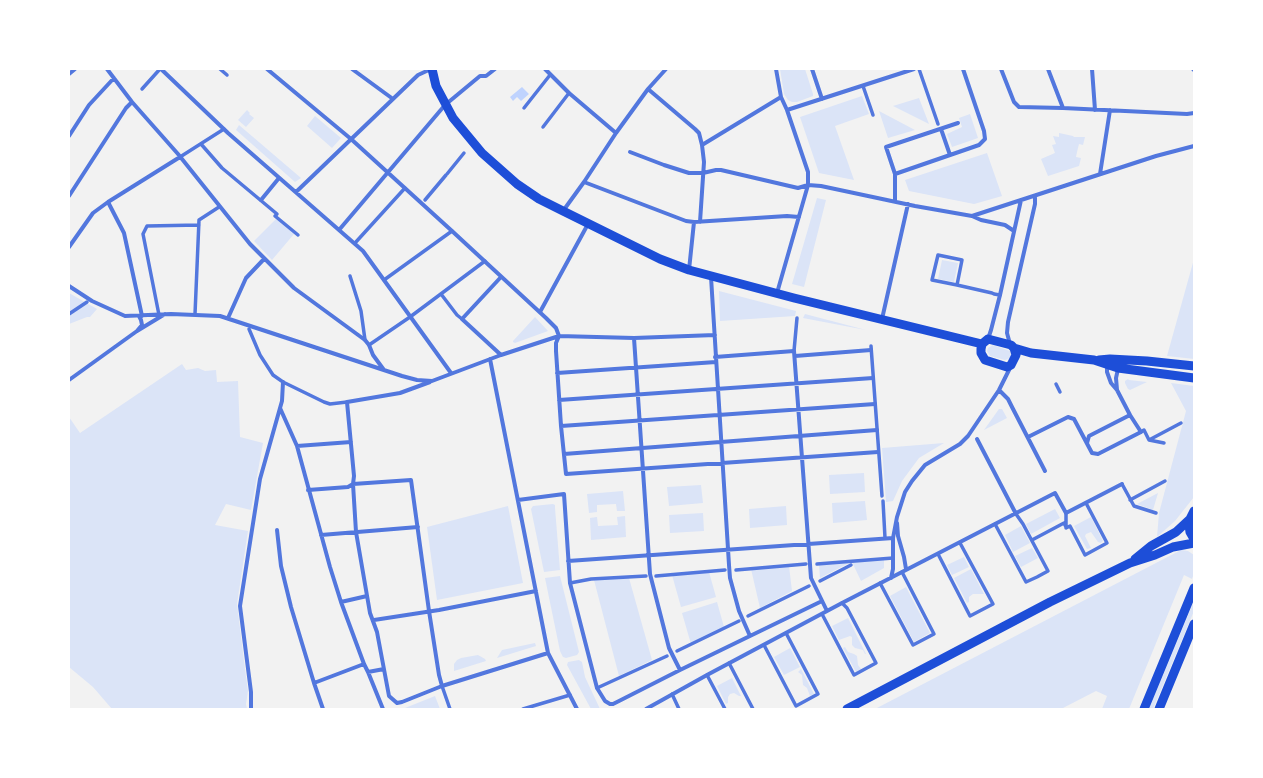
<!DOCTYPE html>
<style>
body{margin:0}
#map{position:relative;width:1263px;height:778px;overflow:hidden;background:#f2f2f2;font-family:Poppins,sans-serif}
canvas{display:block}
.frame{position:absolute;inset:0;border:70px solid #fff;pointer-events:none}
</style>
<div id="map">
<canvas width="1263" height="778"></canvas>
<div class="frame"></div>
</div>
<script>
const ctx = document.querySelector('canvas').getContext('2d');
ctx.lineJoin = 'round';
function fillPath(path, color) {
  ctx.fillStyle = color;
  ctx.fill(path, 'evenodd');
}
function toPath(rows) {
  const path = new Path2D();
  for (const r of rows) {
    path.moveTo(r[0], r[1]);
    for (let i = 2; i < r.length; i += 2) path.lineTo(r[i], r[i + 1]);
  }
  return path;
}
function trace(path, color, width, dash) {
  ctx.strokeStyle = color;
  ctx.lineWidth = width;
  ctx.lineCap = dash ? 'butt' : 'round';
  ctx.setLineDash(dash || []);
  ctx.stroke(path);
}
const green = toPath([
 [780,69,805,69,813,94,813,96,797,102,792,102,788,100,784,94],
 [862,96,869,114,835,126,854,180,819,173,800,117],
 [919,98,929,124,893,106],
 [247,110,250,113,249,114,254,118,246,127,238,120],
 [879,111,915,130,888,138],
 [970,114,978,138,952,147,947,134,962,127,959,118],
 [315,116,341,138,332,148,307,126],
 [239,125,301,178,295,182,236,130],
 [1059,133,1073,136,1074,137,1085,137,1083,145,1079,144,1077,152,1076,157,1081,158,1079,166,1048,176,1041,159,1055,153,1052,145,1056,144,1053,136,1059,137],
 [987,153,1002,196,974,204,909,191,905,180],
 [817,198,826,200,804,287,792,284],
 [277,218,294,234,272,260,254,241],
 [1194,259,1194,359,1167,356],
 [942,260,958,263,954,282,938,279],
 [719,291,796,311,795,316,720,321],
 [69,293,97,309,90,317,87,317,69,324],
 [805,314,866,330,803,318],
 [535,317,548,331,515,343,513,342,513,341],
 [993,345,1010,351,1011,355,1010,358,1005,360,990,356,987,351,988,348],
 [182,364,186,370,198,368,205,371,216,370,217,382,238,381,240,437,263,443,251,510,226,504,215,525,248,531,237,604,245,669,248,691,246,704,247,709,112,709,93,687,69,667,69,417,80,433],
 [1128,379,1129,380,1147,382,1130,390,1128,389,1125,383,1125,381],
 [1171,383,1194,386,1194,497,1175,521,1157,537,1159,513,1186,411],
 [999,409,1002,409,1007,418,984,430],
 [944,443,919,458,902,481,893,501,886,502,882,448],
 [864,473,865,492,830,494,829,475],
 [701,485,703,503,669,506,667,487],
 [623,491,625,511,617,511,616,504,597,505,597,512,589,513,587,494],
 [1158,493,1153,510,1137,504],
 [865,501,867,520,833,523,832,503],
 [553,504,555,505,555,508,560,570,544,572,531,509,533,506],
 [508,506,523,583,437,600,427,527],
 [786,506,787,525,750,528,749,509],
 [1055,509,1060,518,1031,534,1026,524],
 [703,513,704,531,670,533,669,515],
 [625,516,626,537,591,540,590,518,597,517,598,526,618,525,617,517],
 [1091,517,1103,541,1101,543,1098,542,1091,532,1086,534,1085,536,1091,548,1087,549,1074,526],
 [1021,526,1030,543,1013,552,1005,535],
 [1032,548,1038,558,1021,567,1015,556],
 [1181,550,1188,551,1194,555,1194,573,1192,579,1184,575,1129,709,1102,709,1107,696,1096,691,1061,709,875,709],
 [964,557,969,567,952,575,947,565],
 [884,560,884,568,861,581,852,562],
 [849,563,820,578,819,565],
 [789,566,792,591,760,608,751,569],
 [971,569,984,594,973,594,969,597,969,602,967,603,954,578],
 [709,572,716,597,681,607,672,575],
 [560,576,579,652,577,655,566,658,563,657,560,651,545,578],
 [629,578,652,660,619,676,594,580],
 [906,587,930,633,914,642,890,596],
 [1194,601,1194,611,1153,709,1149,709],
 [717,602,724,627,691,644,682,613],
 [848,618,866,654,865,654,863,650,855,648,852,645,852,637,850,636,839,640,832,626],
 [535,643,536,646,497,658,502,650],
 [845,647,848,652,854,654,857,656,858,665,861,669,856,672,843,648],
 [790,648,800,667,784,675,774,657],
 [478,655,485,659,486,661,454,671,454,664,457,660,461,658],
 [579,660,582,662,585,677,600,709,591,709,567,665,568,662],
 [801,669,814,694,810,696,807,688,803,685,802,675,798,672],
 [732,678,741,696,739,696,734,693,730,694,728,697,728,703,726,704,717,686],
 [435,696,440,709,403,709,405,708]
]);
const water = toPath([
 [522,87,529,94,521,101,517,97,513,101,510,97]
]);
const pedestrian = toPath([
 [220,69,227,75],
 [919,69,938,124],
 [863,86,873,115],
 [142,89,160,69],
 [524,108,550,75],
 [543,127,569,93],
 [201,144,222,168,277,214,275,216,298,235],
 [180,157,224,129],
 [447,174,464,153],
 [425,200,446,175],
 [355,243,405,188],
 [350,276,361,311,365,340],
 [384,280,452,231],
 [957,285,962,260,938,255,932,280,957,285,992,293,994,294,1000,295],
 [441,294,457,315,462,319],
 [69,314,87,302],
 [195,314,199,220,219,207],
 [159,315,143,234,147,226,199,225],
 [249,329,260,355,273,375,283,382,324,402,330,404,347,402],
 [369,345,410,317,485,261],
 [871,346,882,496],
 [794,351,797,318],
 [1056,384,1060,392],
 [1141,432,1144,430,1149,440,1164,443],
 [1149,440,1181,423],
 [1122,484,1134,506,1156,513],
 [1130,500,1165,481],
 [883,501,885,538],
 [1066,513,1066,528,1070,526,1085,555,1107,543,1086,503],
 [995,524,1026,582,1037,577,1048,571,1023,524,1016,514],
 [1032,540,1064,523,1066,527],
 [938,554,970,616,993,604,960,543],
 [817,564,893,558],
 [736,570,806,564],
 [656,576,725,570],
 [820,581,851,565],
 [570,583,591,579,646,576],
 [880,583,913,645,934,634,902,572],
 [822,614,854,675,876,663,847,608,842,603],
 [748,616,809,586],
 [764,645,796,706,818,694,786,633],
 [677,651,739,621],
 [729,663,753,709],
 [707,675,725,709],
 [442,686,450,709],
 [597,688,667,656],
 [672,694,679,709],
 [523,709,570,695]
]);
const minor = toPath([
 [107,69,132,102,178,154,250,244,294,288,365,340,369,345,373,355,384,370],
 [161,69,228,133,363,251,451,373],
 [267,69,351,139,452,231,546,318,556,328,559,336],
 [352,69,393,99],
 [545,69,569,93,616,133],
 [776,69,781,97,787,110,808,172,808,185,777,293],
 [812,69,822,99],
 [1001,69,1014,102,1019,107,1063,108,1187,114,1194,113],
 [1048,69,1063,108],
 [1092,69,1095,110],
 [1193,69,1194,70],
 [69,74,75,69],
 [648,89,695,129,699,133,702,145,704,162,700,222],
 [787,110,914,69],
 [941,129,950,155],
 [69,136,89,105,114,78],
 [702,145,781,97],
 [630,152,664,165,689,173,703,173,716,170,721,170,798,188,808,185,821,186,915,206,972,216,1156,156,1194,146],
 [895,174,979,145,985,139,984,131,963,69],
 [1100,174,1110,110],
 [584,182,686,221,694,222,787,216,799,217],
 [296,192,418,75,431,69],
 [69,196,126,108,132,102],
 [261,200,279,178],
 [895,201,895,174,886,147,958,123],
 [108,202,124,233,142,316],
 [563,211,584,182,616,133,648,89,666,69],
 [972,216,981,220,1005,225,1014,231],
 [339,230,445,105,480,76,486,76,495,69],
 [69,247,93,213,108,202,180,157],
 [689,270,694,222],
 [711,277,729,565,730,578,739,611,750,636],
 [69,286,92,301,125,316,171,314,220,316,402,376,417,380,432,381,501,355,559,336,634,338,715,335],
 [540,312,588,224],
 [228,318,246,278,264,259],
 [882,319,908,204],
 [137,331,142,325,141,320,139,316],
 [559,336,556,343,556,351,561,426,566,474,878,452],
 [634,338,650,574,669,648,680,670],
 [988,339,991,330,1000,295,1021,200],
 [1010,344,1007,333,1008,322,1035,204,1035,196],
 [501,355,462,319,501,277],
 [795,356,871,350],
 [715,357,794,351,811,578,827,611],
 [490,359,548,653,577,709],
 [557,373,716,362],
 [69,380,137,331,165,314],
 [430,382,400,393,347,402,354,476,353,484,356,532,370,613,377,632,389,696,397,703,402,702,442,686,548,653],
 [999,390,1008,399,1012,407,1045,471],
 [1117,390,1116,378,1118,369],
 [559,400,873,378],
 [280,408,297,446,330,567,341,602,364,664,368,672,383,709],
 [561,426,875,404],
 [1028,437,1068,417,1074,419,1092,453,1098,454,1141,432,1130,415,1117,390,1111,383,1107,372,1107,364],
 [977,439,1016,514],
 [1087,443,1089,436,1130,415],
 [297,446,351,442],
 [564,454,877,430],
 [308,490,348,487,353,484,411,480,429,611,439,675,442,686],
 [518,500,564,494,570,583,597,688,605,701,610,704,613,704,619,701,680,670,822,601],
 [897,523,898,536,904,557,906,569],
 [277,530,281,566,291,607,314,683,323,709],
 [321,535,418,527],
 [568,561,893,538],
 [891,578,893,569,893,538,897,517,905,492,912,481,925,465,960,444,968,436,999,390,1011,366],
 [341,602,367,596],
 [374,620,439,610,536,591],
 [368,672,384,669],
 [314,683,364,664],
 [251,709,251,692,240,606,260,479,282,401,283,382],
 [646,709,707,675,842,603,1055,493,1066,513,1122,484]
]);
const primary = toPath([
 [1194,511,1190,519,1189,525,1190,532,1194,539],
 [1135,559,1151,546,1176,532,1190,519],
 [847,709,1050,602,1130,563,1155,555,1173,547,1194,543],
 [1144,709,1194,588],
 [1159,709,1194,624]
]);
const trunk = toPath([
 [432,69,436,86,453,118,482,153,517,184,539,199,563,211,660,259,689,270,794,298,982,344],
 [988,339,1011,345,1014,348,1016,355,1011,365,1007,367,985,360,981,353,981,349,982,344,988,339],
 [1014,348,1031,353,1094,360,1118,368,1194,378],
 [1099,360,1110,359,1147,361,1194,366]
]);
fillPath(green, '#dbe4f7');
fillPath(water, '#bfd3fe');
trace(pedestrian, '#5277de', 3.5);
trace(minor, '#5277de', 4);
trace(primary, '#1d4ed8', 9);
trace(trunk, '#1d4ed8', 9);
</script>
